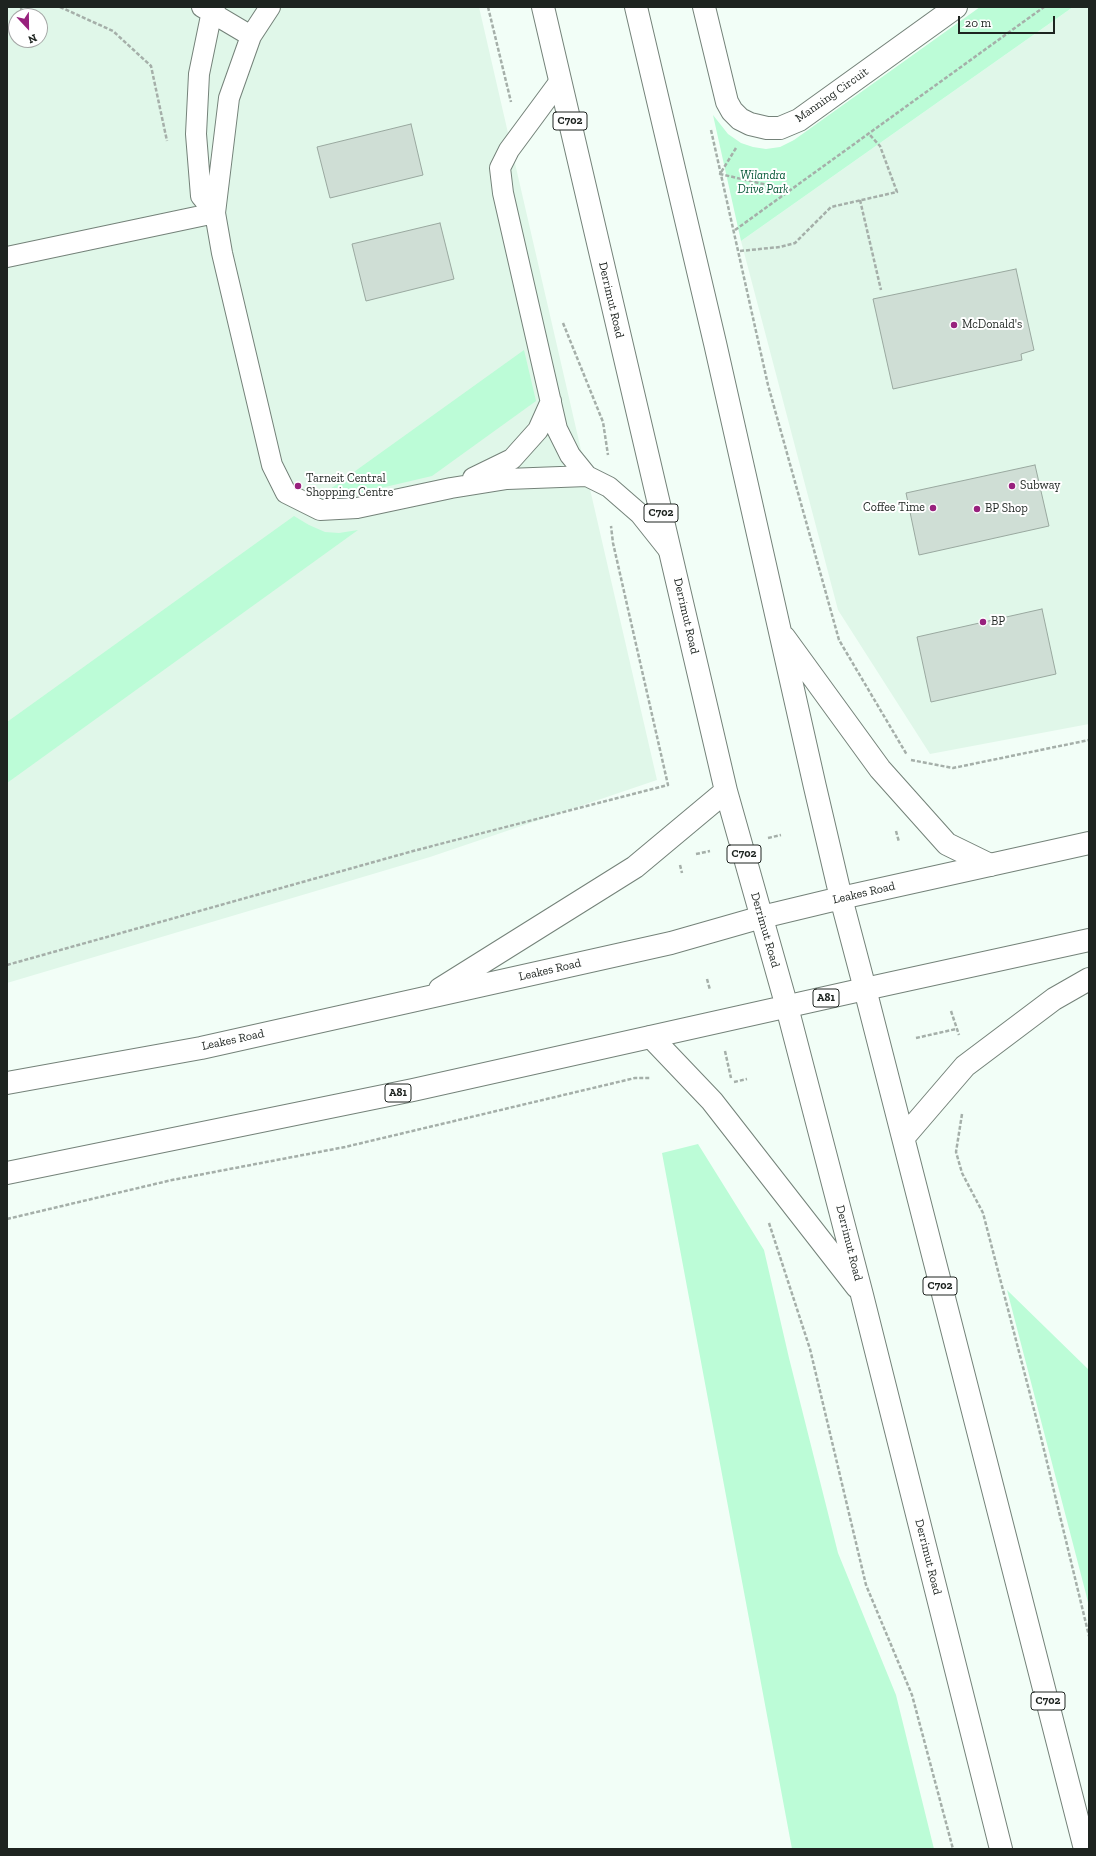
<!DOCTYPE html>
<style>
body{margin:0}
#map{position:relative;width:1096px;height:1856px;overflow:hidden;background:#f2fef7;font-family:"Zilla Slab",serif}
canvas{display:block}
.frame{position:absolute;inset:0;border:8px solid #1e2420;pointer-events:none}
.north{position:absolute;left:8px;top:8px;width:40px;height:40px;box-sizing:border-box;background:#fff;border:1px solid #a5a7a6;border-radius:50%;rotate:158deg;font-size:11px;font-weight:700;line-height:16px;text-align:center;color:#1e2420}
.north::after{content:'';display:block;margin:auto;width:14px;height:18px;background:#98217d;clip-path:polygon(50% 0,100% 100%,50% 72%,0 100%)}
.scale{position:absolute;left:958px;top:16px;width:97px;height:18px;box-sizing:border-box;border:2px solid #1e2420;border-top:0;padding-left:5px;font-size:12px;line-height:14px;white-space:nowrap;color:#1e2420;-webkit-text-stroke:3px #fff;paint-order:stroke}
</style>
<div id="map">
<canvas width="1096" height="1856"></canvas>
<div class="frame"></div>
<div class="north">N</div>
<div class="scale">20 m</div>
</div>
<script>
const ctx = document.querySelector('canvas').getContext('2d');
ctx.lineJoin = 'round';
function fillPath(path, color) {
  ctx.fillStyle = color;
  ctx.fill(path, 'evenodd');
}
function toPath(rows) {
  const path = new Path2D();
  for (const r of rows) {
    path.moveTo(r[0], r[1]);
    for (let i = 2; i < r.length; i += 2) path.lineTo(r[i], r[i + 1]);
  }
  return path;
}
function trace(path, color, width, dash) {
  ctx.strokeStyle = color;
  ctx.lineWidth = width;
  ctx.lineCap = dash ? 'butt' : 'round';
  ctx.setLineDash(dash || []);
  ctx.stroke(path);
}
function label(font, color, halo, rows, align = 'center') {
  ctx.font = font + ' "Zilla Slab",serif';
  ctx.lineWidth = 4;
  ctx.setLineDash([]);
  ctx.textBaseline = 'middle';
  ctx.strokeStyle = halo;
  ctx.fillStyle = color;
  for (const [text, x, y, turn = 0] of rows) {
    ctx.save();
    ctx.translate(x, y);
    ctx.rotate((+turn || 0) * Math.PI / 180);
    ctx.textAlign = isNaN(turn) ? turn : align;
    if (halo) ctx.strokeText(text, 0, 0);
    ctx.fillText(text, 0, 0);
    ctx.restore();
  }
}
const built = toPath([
 [7,7,479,7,657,780,430,857,7,983],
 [16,16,40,16,40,40,16,40],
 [1073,7,1089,7,1089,724,930,754,838,610,741,241]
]);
const green = toPath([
 [980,7,1073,7,741,241,713,115,728,134,741,143,753,147,766,149,780,147,794,140],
 [524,350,536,401,432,476,351,495,326,492],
 [294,516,309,525,325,532,339,533,358,530,7,783,7,722],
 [698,1144,764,1250,789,1358,838,1553,896,1695,934,1849,792,1849,662,1153],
 [1007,1290,1089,1370,1089,1607,1086,1594]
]);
const building = toPath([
 [411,124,423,175,330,198,317,147,411,124],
 [440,223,454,279,366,301,352,244,440,223],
 [1016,269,1034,350,1021,354,1022,360,893,389,873,299,1016,269],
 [1035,465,1049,526,919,555,906,493,1035,465],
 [1042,609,1056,674,931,702,917,637,1042,609]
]);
const path = toPath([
 [21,7,22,16],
 [60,7,113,31,151,66,167,141],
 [488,7,511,102],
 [711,130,768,385,839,640,907,755],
 [736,148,720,174,789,190],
 [860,200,881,290],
 [735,230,1044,7],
 [740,251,780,247,795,243,831,207,897,192,880,146,869,134],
 [563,323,603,422,608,455],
 [911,760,953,768,1089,740],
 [896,831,899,842],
 [768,838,781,835],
 [696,854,710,851],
 [680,865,682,873],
 [7,965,413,851,668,785,613,543,611,526],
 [707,979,710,990],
 [951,1011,959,1035],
 [916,1038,956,1029],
 [725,1051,731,1078],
 [734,1082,747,1079],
 [962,1114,956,1152,962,1173,983,1213,1038,1425,1089,1636],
 [7,1219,172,1180,345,1147,635,1078,651,1078],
 [769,1223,810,1349,866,1585,912,1695,953,1849]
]);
const lane = toPath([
 [202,7,251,36],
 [270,7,251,36,229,98,215,213,222,253,272,465,286,493,320,510,357,508,451,488,507,479,587,476,609,487,640,514,671,553],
 [560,81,509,150,500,168,503,193,557,429,570,455,587,476],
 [215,213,201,196,196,134,199,74,212,11,215,7],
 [7,257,215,213],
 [473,478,512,459,538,430,551,401]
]);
const street = toPath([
 [704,7,727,102,732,111,740,119,750,124,767,128,780,128,799,120,956,7]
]);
const secondary = toPath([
 [841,898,1089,843],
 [865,989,1089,940]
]);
const primary = toPath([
 [865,989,1085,1849],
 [787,1007,862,1295,1001,1849],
 [651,1037,712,1101,857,1287],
 [904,1137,965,1066,1054,999,1089,979]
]);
const highway = toPath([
 [543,7,726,791,787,1007],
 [784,637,880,769,947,844,990,865],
 [440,989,635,867,726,791],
 [7,1083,201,1048,425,998,671,943,762,917,841,898],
 [7,1173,413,1090,865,989,841,898,815,787,715,343,636,7]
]);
const markers = [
 [954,325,4,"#98217d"],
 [298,486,4,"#98217d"],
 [1012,486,4,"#98217d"],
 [933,508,4,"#98217d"],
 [977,509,4,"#98217d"],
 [983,622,4,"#98217d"]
];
const shields = [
 [570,121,34],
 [661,513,34],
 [744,854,34],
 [826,998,26],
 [398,1093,26],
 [940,1286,34],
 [1048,1701,34]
];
const shieldNames = [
 ["C702",570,121],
 ["C702",661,513],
 ["C702",744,854],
 ["A81",826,998],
 ["A81",398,1093],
 ["C702",940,1286],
 ["C702",1048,1701]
];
const streetNames = [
 ["Manning Circuit",832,95,-35],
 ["Derrimut Road",611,300,77],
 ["Derrimut Road",686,616,77],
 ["Leakes Road",864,893,-13],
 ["Derrimut Road",765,930,74],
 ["Leakes Road",550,970,-13],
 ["Leakes Road",233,1040,-12],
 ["Derrimut Road",849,1243,76],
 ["Derrimut Road",928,1557,76]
];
const parkNames = [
 ["Wilandra",763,176],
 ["Drive Park",763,190]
];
const poiNames = [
 ["McDonald's",962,325],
 ["Tarneit Central",306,479],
 ["Shopping Centre",306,493],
 ["Subway",1020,486],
 ["Coffee Time",925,508,"right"],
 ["BP Shop",985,509],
 ["BP",991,622]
];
fillPath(built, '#e0f7e9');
fillPath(green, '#bcfcd7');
fillPath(building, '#cfded5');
trace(building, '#9aa9a0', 1);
trace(lane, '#748279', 22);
trace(street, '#748279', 24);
trace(secondary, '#748279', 24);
trace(primary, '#748279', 24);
trace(highway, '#748279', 24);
trace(path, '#a5afa9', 2.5, [4, 2]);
trace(lane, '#fff', 20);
trace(street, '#fff', 22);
trace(secondary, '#fff', 22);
trace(primary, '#fff', 22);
trace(highway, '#fff', 22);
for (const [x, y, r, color] of markers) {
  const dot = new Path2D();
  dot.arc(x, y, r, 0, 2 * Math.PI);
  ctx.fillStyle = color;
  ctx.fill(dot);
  trace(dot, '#fff', 1.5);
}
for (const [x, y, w] of shields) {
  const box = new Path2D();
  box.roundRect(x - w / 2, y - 9, w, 18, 3);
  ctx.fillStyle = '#fff';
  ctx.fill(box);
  trace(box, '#1e2420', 1);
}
label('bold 11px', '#1e2420', null, shieldNames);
label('12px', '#1e2420', '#fff', streetNames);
label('italic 12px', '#035534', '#fff', parkNames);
label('12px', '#1e2420', '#fff', poiNames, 'left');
</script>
